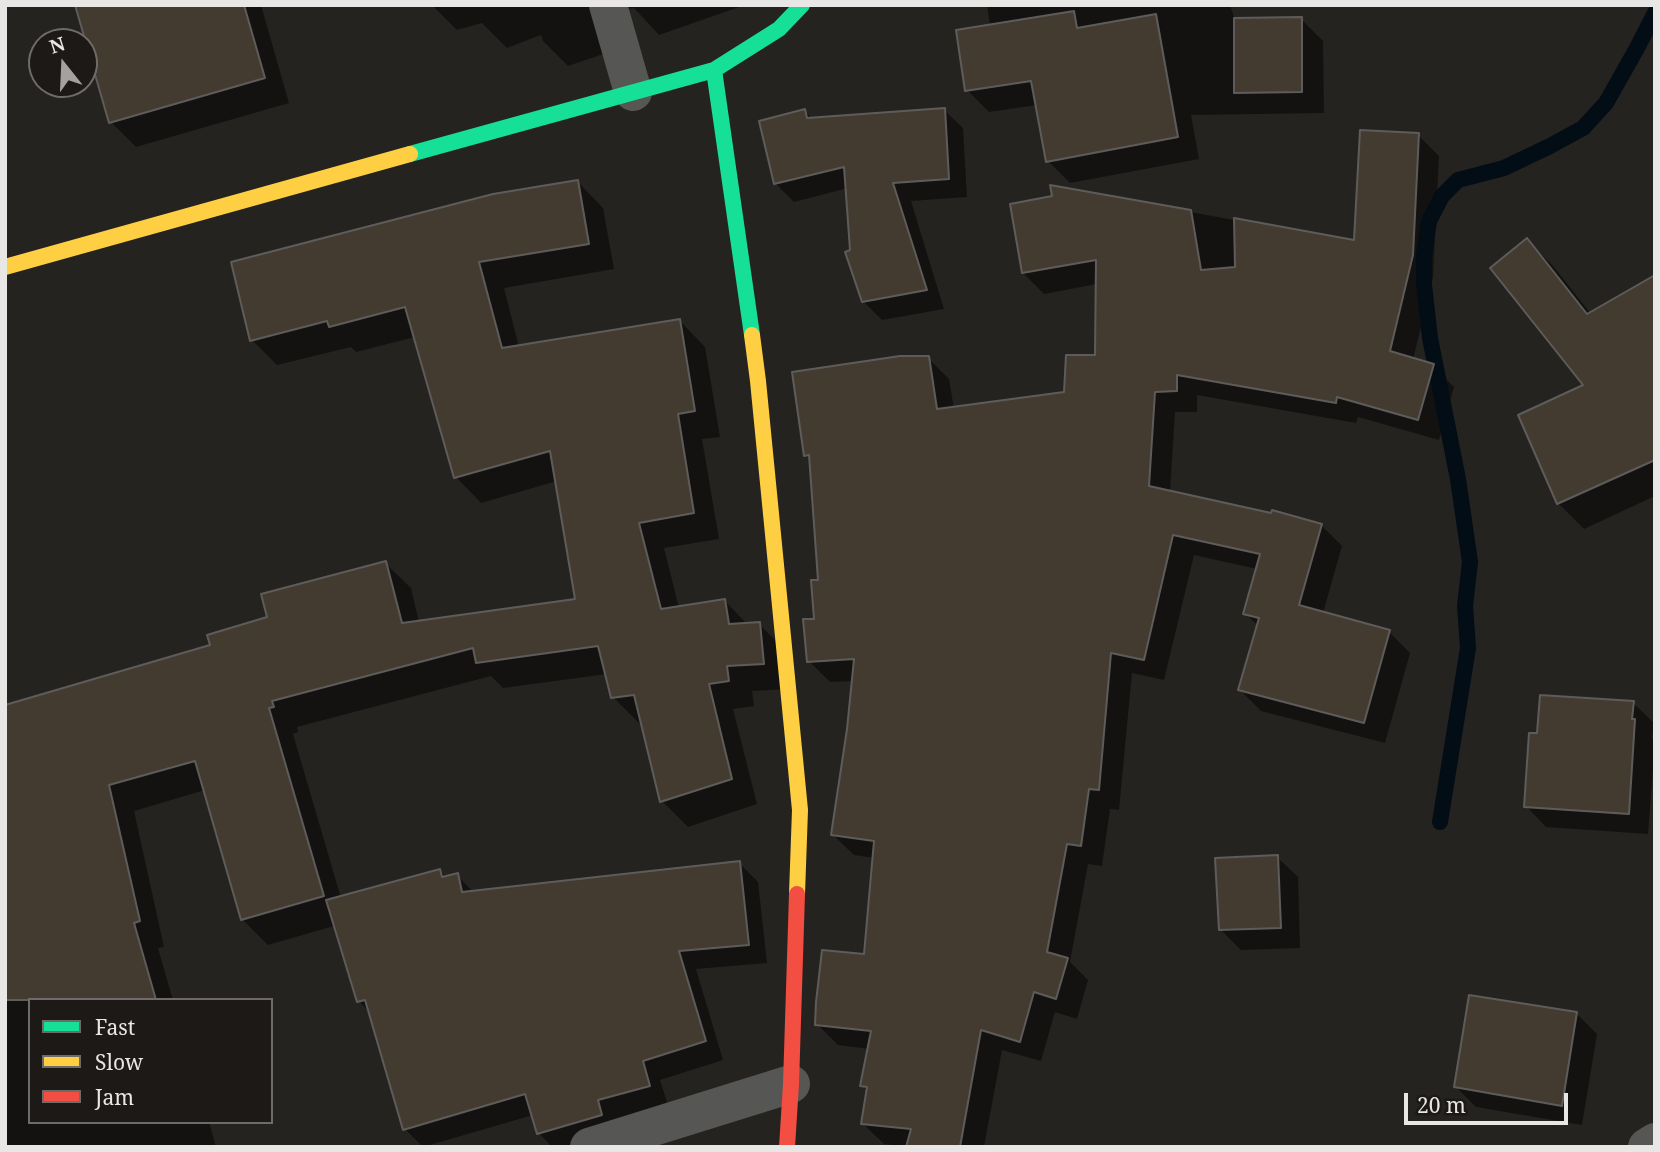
<!DOCTYPE html>
<style>
body{margin:0}
#map{position:relative;width:1660px;height:1152px;overflow:hidden;background:#252320;font-family:"Noto Serif",serif}
canvas{display:block}
.frame{position:absolute;inset:0;border:7px solid #e9e7e5;pointer-events:none}
.legend{position:absolute;left:28px;top:998px;width:245px;height:126px;box-sizing:border-box;background:#1c1916;border:2px solid #6e6b69;margin:0;padding:9px 12px;list-style:none;font-size:21px;color:#e9e7e5}
.legend li{display:flex;align-items:center;gap:14px;height:35px}
.legend b{width:35px;border:2px solid #6e6b69}
.north{position:absolute;left:28px;top:28px;width:70px;height:70px;box-sizing:border-box;background:#1c1916;border:2px solid #6e6b69;border-radius:50%;rotate:342deg;font-size:19px;font-weight:700;line-height:28px;text-align:center;color:#e9e7e5}
.north::after{content:'';display:block;margin:auto;width:24px;height:32px;background:#a4a2a0;clip-path:polygon(50% 0,100% 100%,50% 72%,0 100%)}
.scale{position:absolute;left:1404px;top:1093px;width:164px;height:32px;box-sizing:border-box;border:4px solid #e9e7e5;border-top:0;padding-left:9px;font-size:21px;line-height:24px;white-space:nowrap;color:#e9e7e5;-webkit-text-stroke:5px #1c1916;paint-order:stroke}
</style>
<div id="map">
<canvas width="1660" height="1152"></canvas>
<div class="frame"></div>
<ul class="legend">
<li><b style="height:9px;background:#16e098"></b>Fast</li>
<li><b style="height:9px;background:#ffcf43"></b>Slow</li>
<li><b style="height:9px;background:#f24e42"></b>Jam</li>
</ul>
<div class="north">N</div>
<div class="scale">20 m</div>
</div>
<script>
const ctx = document.querySelector('canvas').getContext('2d');
ctx.lineJoin = 'round';
function fillPath(path, color) {
  ctx.fillStyle = color;
  ctx.fill(path, 'evenodd');
}
function toPath(rows) {
  const path = new Path2D();
  for (const r of rows) {
    path.moveTo(r[0], r[1]);
    for (let i = 2; i < r.length; i += 2) path.lineTo(r[i], r[i + 1]);
  }
  return path;
}
function trace(path, color, width, dash) {
  ctx.strokeStyle = color;
  ctx.lineWidth = width;
  ctx.lineCap = dash ? 'butt' : 'round';
  ctx.setLineDash(dash || []);
  ctx.stroke(path);
}
const shadow = toPath([
 [77,5,261,5,289,103,136,147,111,122],
 [432,5,745,5,659,35,634,8,627,9,615,50,568,66,543,41,541,35,507,48,482,23,457,30],
 [987,5,1230,5,1235,20,1301,19,1323,41,1324,113,1191,115,1199,159,1070,183,1048,161,1037,105,989,112,967,90,990,26],
 [944,110,963,128,967,197,911,201,944,309,882,320,863,301,852,252,848,188,794,202,775,183,805,111,813,120],
 [1418,135,1439,156,1433,277,1413,360,1433,366,1454,387,1439,440,1358,417,1356,423,1197,395,1197,412,1175,412,1170,492,1321,525,1342,546,1323,613,1389,632,1410,653,1385,743,1261,711,1240,690,1258,626,1245,613,1257,569,1194,555,1164,680,1132,673,1119,810,1110,809,1102,866,1088,864,1070,962,1088,980,1077,1019,1055,1012,1041,1061,1002,1050,984,1147,907,1147,884,1144,863,1124,868,1092,862,1085,869,1049,838,1045,817,1024,866,956,874,858,854,855,833,835,849,730,853,681,830,682,809,661,820,581,811,460,806,455,928,358,949,379,954,409,1066,393,1096,357,1097,284,1044,294,1023,273,1054,197,1052,187,1356,242],
 [578,182,603,208,614,269,504,288,519,347,680,321,705,347,720,437,702,439,719,539,664,548,679,608,725,601,748,625,759,624,785,650,788,689,752,691,754,706,733,709,757,804,688,827,662,801,642,722,639,723,613,697,607,674,503,688,491,676,297,727,298,732,293,734,341,898,440,871,447,878,457,875,474,893,739,863,758,882,767,963,696,969,723,1060,660,1080,668,1105,576,1147,552,1147,539,1133,533,1115,423,1147,405,1129,371,1014,359,1001,334,926,268,945,242,919,205,790,134,811,164,947,158,948,173,1000,30,1000,30,1122,209,1122,216,1147,5,1147,5,707,212,646,385,563,411,588,419,622,577,600,557,481,481,503,456,477,415,337,356,352,351,347,277,365,252,340],
 [1527,240,1553,266,1591,314,1655,277,1655,496,1584,529,1558,503,1585,385],
 [1633,703,1654,723,1652,738,1655,741,1655,744,1648,834,1546,827,1526,806,1538,735],
 [1277,857,1298,877,1300,948,1241,950,1220,929],
 [1576,1013,1597,1034,1582,1125,1476,1107,1456,1087]
]);
const stream = toPath([
 [1440,822,1468,648,1465,606,1470,562,1458,479,1430,338,1424,285,1424,255,1429,221,1442,196,1458,180,1504,168,1550,146,1583,128,1606,103,1637,48,1655,13]
]);
const building = toPath([
 [75,5,244,5,265,78,109,123,75,5],
 [1074,11,1077,28,1156,14,1178,137,1046,162,1031,81,965,91,956,30,1074,11],
 [1302,17,1302,92,1234,93,1234,18,1302,17],
 [945,108,949,179,893,183,927,290,862,302,845,252,850,250,844,167,774,184,759,121,805,109,807,118,945,108],
 [1360,130,1419,133,1413,255,1390,351,1434,364,1418,420,1337,397,1336,403,1177,375,1177,391,1155,392,1149,486,1271,513,1272,510,1322,524,1299,605,1390,630,1364,723,1238,690,1259,618,1243,614,1260,554,1173,535,1144,660,1111,653,1099,790,1089,789,1081,846,1067,844,1047,952,1068,958,1056,999,1034,992,1020,1042,981,1030,960,1147,906,1147,911,1129,861,1124,867,1087,860,1086,871,1031,815,1025,816,1002,822,950,864,954,874,841,831,835,847,729,854,659,807,662,803,619,814,619,811,580,818,580,809,455,804,456,792,372,900,356,929,356,937,409,1064,392,1066,355,1095,355,1096,260,1022,273,1010,204,1052,196,1050,185,1191,210,1201,270,1235,267,1234,218,1354,240,1360,130],
 [578,180,589,244,479,262,502,348,680,319,695,411,678,414,694,513,639,523,661,609,725,599,729,624,760,622,764,664,727,666,729,681,709,684,732,779,660,802,634,695,611,698,598,646,476,663,473,648,272,701,274,707,269,708,324,896,241,920,195,761,109,785,140,921,134,923,156,1000,5,1000,5,705,210,645,207,635,267,617,261,594,386,561,402,623,575,599,550,451,454,478,405,307,329,327,327,321,250,341,231,262,493,194,578,180],
 [1527,238,1587,314,1655,275,1655,460,1557,504,1518,415,1583,385,1490,268,1527,238],
 [1540,695,1634,701,1632,719,1635,719,1629,814,1524,807,1529,733,1537,733,1540,695],
 [1278,855,1281,928,1219,930,1215,858,1278,855],
 [740,861,749,945,679,951,706,1041,643,1061,650,1086,598,1100,602,1115,537,1134,525,1094,403,1130,365,1000,357,1002,326,900,440,869,442,877,458,873,462,892,740,861],
 [1469,995,1577,1012,1562,1106,1454,1087,1469,995]
]);
const street = toPath([
 [608,5,633,92],
 [589,1147,791,1084],
 [1647,1147,1655,1142]
]);
const fast = toPath([
 [714,70,752,335],
 [410,154,714,70,779,29,802,5]
]);
const slow = toPath([
 [5,267,410,154],
 [752,335,758,381,800,810,797,894]
]);
const jam = toPath([
 [787,1147,791,1084,797,894]
]);
fillPath(shadow, '#0007');
trace(stream, '#030d16', 16);
fillPath(building, '#433b30');
trace(building, '#5e5c5a', 2);
trace(street, '#565655', 38);
trace(fast, '#16e098', 16);
trace(slow, '#ffcf43', 16);
trace(jam, '#f24e42', 16);
</script>
